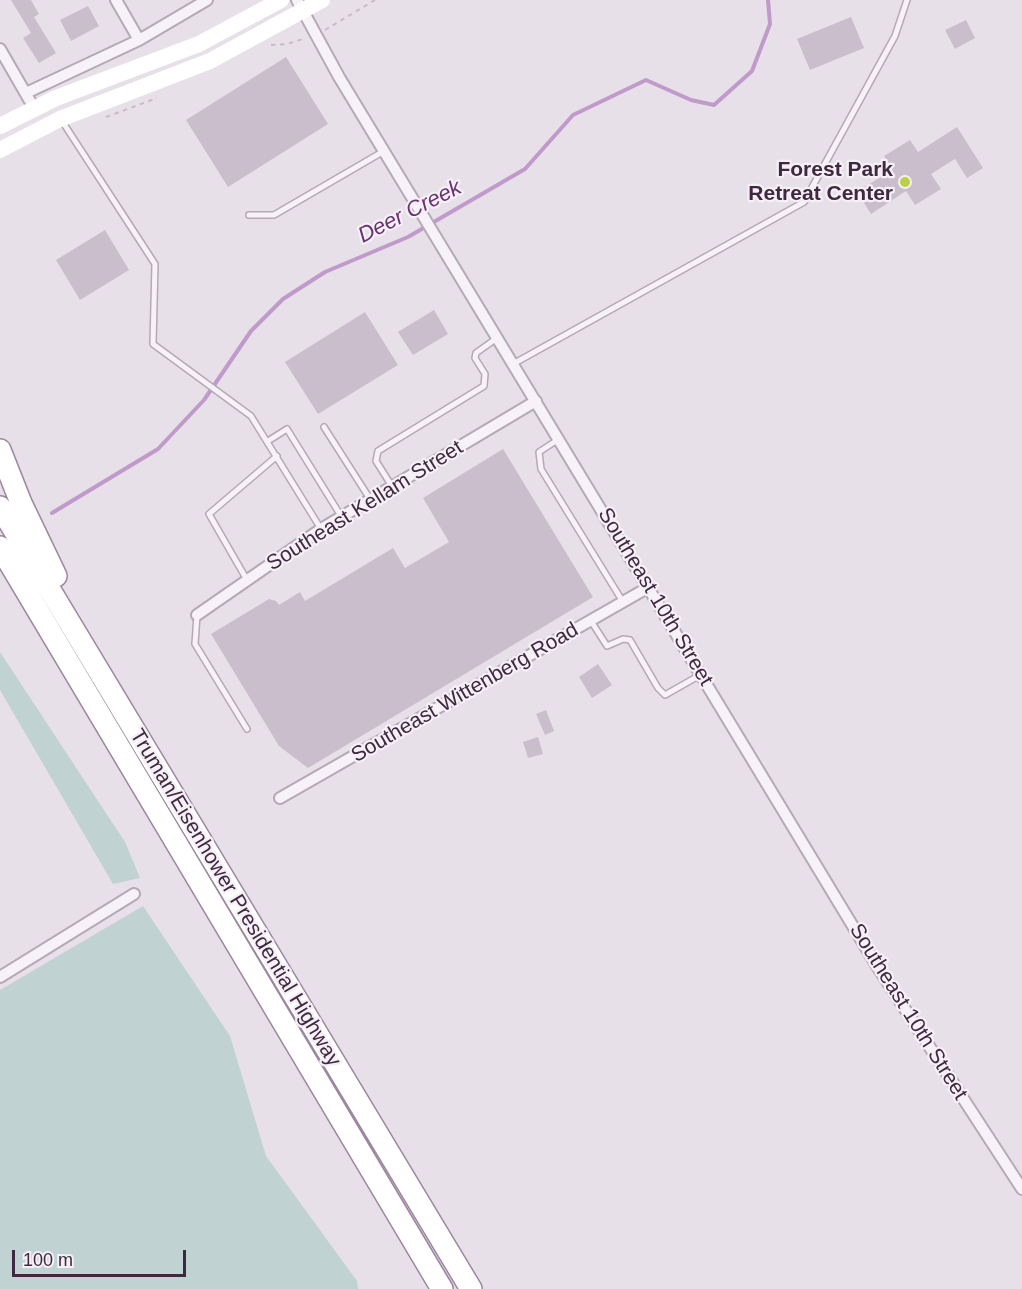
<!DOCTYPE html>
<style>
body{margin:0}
#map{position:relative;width:1022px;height:1289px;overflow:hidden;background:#e8e0e9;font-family:Helvetica,sans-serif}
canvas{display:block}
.scale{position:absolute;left:12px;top:1250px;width:174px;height:27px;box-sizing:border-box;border:3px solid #3f2840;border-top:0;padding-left:8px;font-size:18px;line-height:21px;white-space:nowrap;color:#3f2840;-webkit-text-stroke:4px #f5eff6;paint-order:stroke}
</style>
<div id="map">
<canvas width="1022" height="1289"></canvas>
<div class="scale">100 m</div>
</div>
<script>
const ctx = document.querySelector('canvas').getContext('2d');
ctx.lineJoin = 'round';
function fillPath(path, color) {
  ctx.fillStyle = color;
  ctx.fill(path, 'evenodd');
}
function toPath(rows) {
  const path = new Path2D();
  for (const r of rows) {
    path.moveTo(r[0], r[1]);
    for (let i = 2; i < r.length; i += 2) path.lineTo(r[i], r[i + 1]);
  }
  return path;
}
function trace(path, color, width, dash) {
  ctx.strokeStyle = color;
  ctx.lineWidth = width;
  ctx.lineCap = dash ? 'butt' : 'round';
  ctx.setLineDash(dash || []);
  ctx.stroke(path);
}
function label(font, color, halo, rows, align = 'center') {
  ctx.font = font + ' Helvetica,sans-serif';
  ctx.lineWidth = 4.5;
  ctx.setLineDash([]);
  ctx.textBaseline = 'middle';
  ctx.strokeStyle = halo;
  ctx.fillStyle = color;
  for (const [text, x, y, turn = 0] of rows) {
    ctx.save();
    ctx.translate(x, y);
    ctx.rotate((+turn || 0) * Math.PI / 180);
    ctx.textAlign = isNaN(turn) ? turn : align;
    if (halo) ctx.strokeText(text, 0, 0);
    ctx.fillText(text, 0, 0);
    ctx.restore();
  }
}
const green = toPath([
 [0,652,125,842,140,878,113,884,0,690],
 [143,906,230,1036,266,1156,357,1281,358,1289,0,1289,0,990]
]);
const stream = toPath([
 [52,513,158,449,204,400,251,331,283,299,325,272,408,237,525,169,573,115,646,80,691,100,714,105,752,71,770,24,768,0]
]);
const building = toPath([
 [11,0,31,0,39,14,34,17,56,53,39,63,23,38,31,33],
 [88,6,99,26,71,41,60,20],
 [851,17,864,48,810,70,797,39],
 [966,20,975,38,955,49,945,30],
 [286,57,328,124,228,187,186,120],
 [957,127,983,168,967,178,955,159,931,174,941,189,915,205,906,191,871,214,857,192,893,169,884,156,910,140,918,152],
 [105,230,129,270,80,300,56,260],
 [434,310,448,334,413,355,398,332],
 [365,312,398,365,318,414,285,362],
 [503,449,593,597,308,768,279,746,211,634,269,599,276,601,279,605,300,592,305,601,393,548,405,568,449,542,423,498],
 [598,664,612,685,592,698,579,677],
 [546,710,554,731,545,735,536,714],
 [538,737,543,754,528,758,523,742]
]);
const path = toPath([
 [325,30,375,0],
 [271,45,287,44,306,38],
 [106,117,157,98]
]);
const lane = toPath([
 [62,121,155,264,153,344,251,416,321,529],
 [249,215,274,215,384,151],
 [513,364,804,202,895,36,907,0],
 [324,427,370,499],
 [559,439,539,452,541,469,623,602],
 [268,441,287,429,341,516],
 [393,488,376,461,378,451,484,386,485,374,475,358,476,353,497,338],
 [247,580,209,514,277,456],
 [197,615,195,644,247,729],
 [591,621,607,646,623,639,630,640,658,688,665,695,702,674]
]);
const street = toPath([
 [116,0,139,40],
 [297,0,339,77,877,966,1022,1189],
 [0,49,34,108],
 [26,93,139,40,207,0],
 [197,615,321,529,536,401],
 [280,798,649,587],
 [0,977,134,894]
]);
const secondary = toPath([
 [0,126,56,98,199,44,281,0],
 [0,150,60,119,210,61,322,0]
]);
const highway = toPath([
 [0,450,21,503,56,576],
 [0,507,471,1289],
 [0,547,442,1289]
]);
const markers = [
 [905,182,6,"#bcd043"]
];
const poiNames = [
 ["Forest Park",893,170],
 ["Retreat Center",893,194]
];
const streetNames = [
 ["Southeast Kellam Street",365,506,-32],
 ["Southeast 10th Street",655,597,59],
 ["Southeast Wittenberg Road",465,693,-30],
 ["Truman/Eisenhower Presidential Highway",235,898,59],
 ["Southeast 10th Street",908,1012,58]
];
const waterNames = [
 ["Deer Creek",410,212,-27]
];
fillPath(green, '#c1d2d3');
trace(stream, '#c09aca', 4);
fillPath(building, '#cabdcc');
trace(lane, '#b5a9b6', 8);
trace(street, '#b5a9b6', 14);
trace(highway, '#9d87a0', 24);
trace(path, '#c7bdc7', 2, [4.5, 4.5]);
trace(lane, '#f7f2f7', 5);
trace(street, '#f7f2f7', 10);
trace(secondary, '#fff', 16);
trace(highway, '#fff', 21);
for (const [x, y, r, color] of markers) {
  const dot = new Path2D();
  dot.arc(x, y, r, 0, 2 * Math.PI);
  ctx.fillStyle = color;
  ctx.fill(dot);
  trace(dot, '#f5eff6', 2);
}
label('bold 21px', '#3f2840', '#f5eff6', poiNames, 'right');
label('21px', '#3f2840', '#f5eff6', streetNames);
label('italic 22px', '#6a3275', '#f5eff6', waterNames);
</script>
